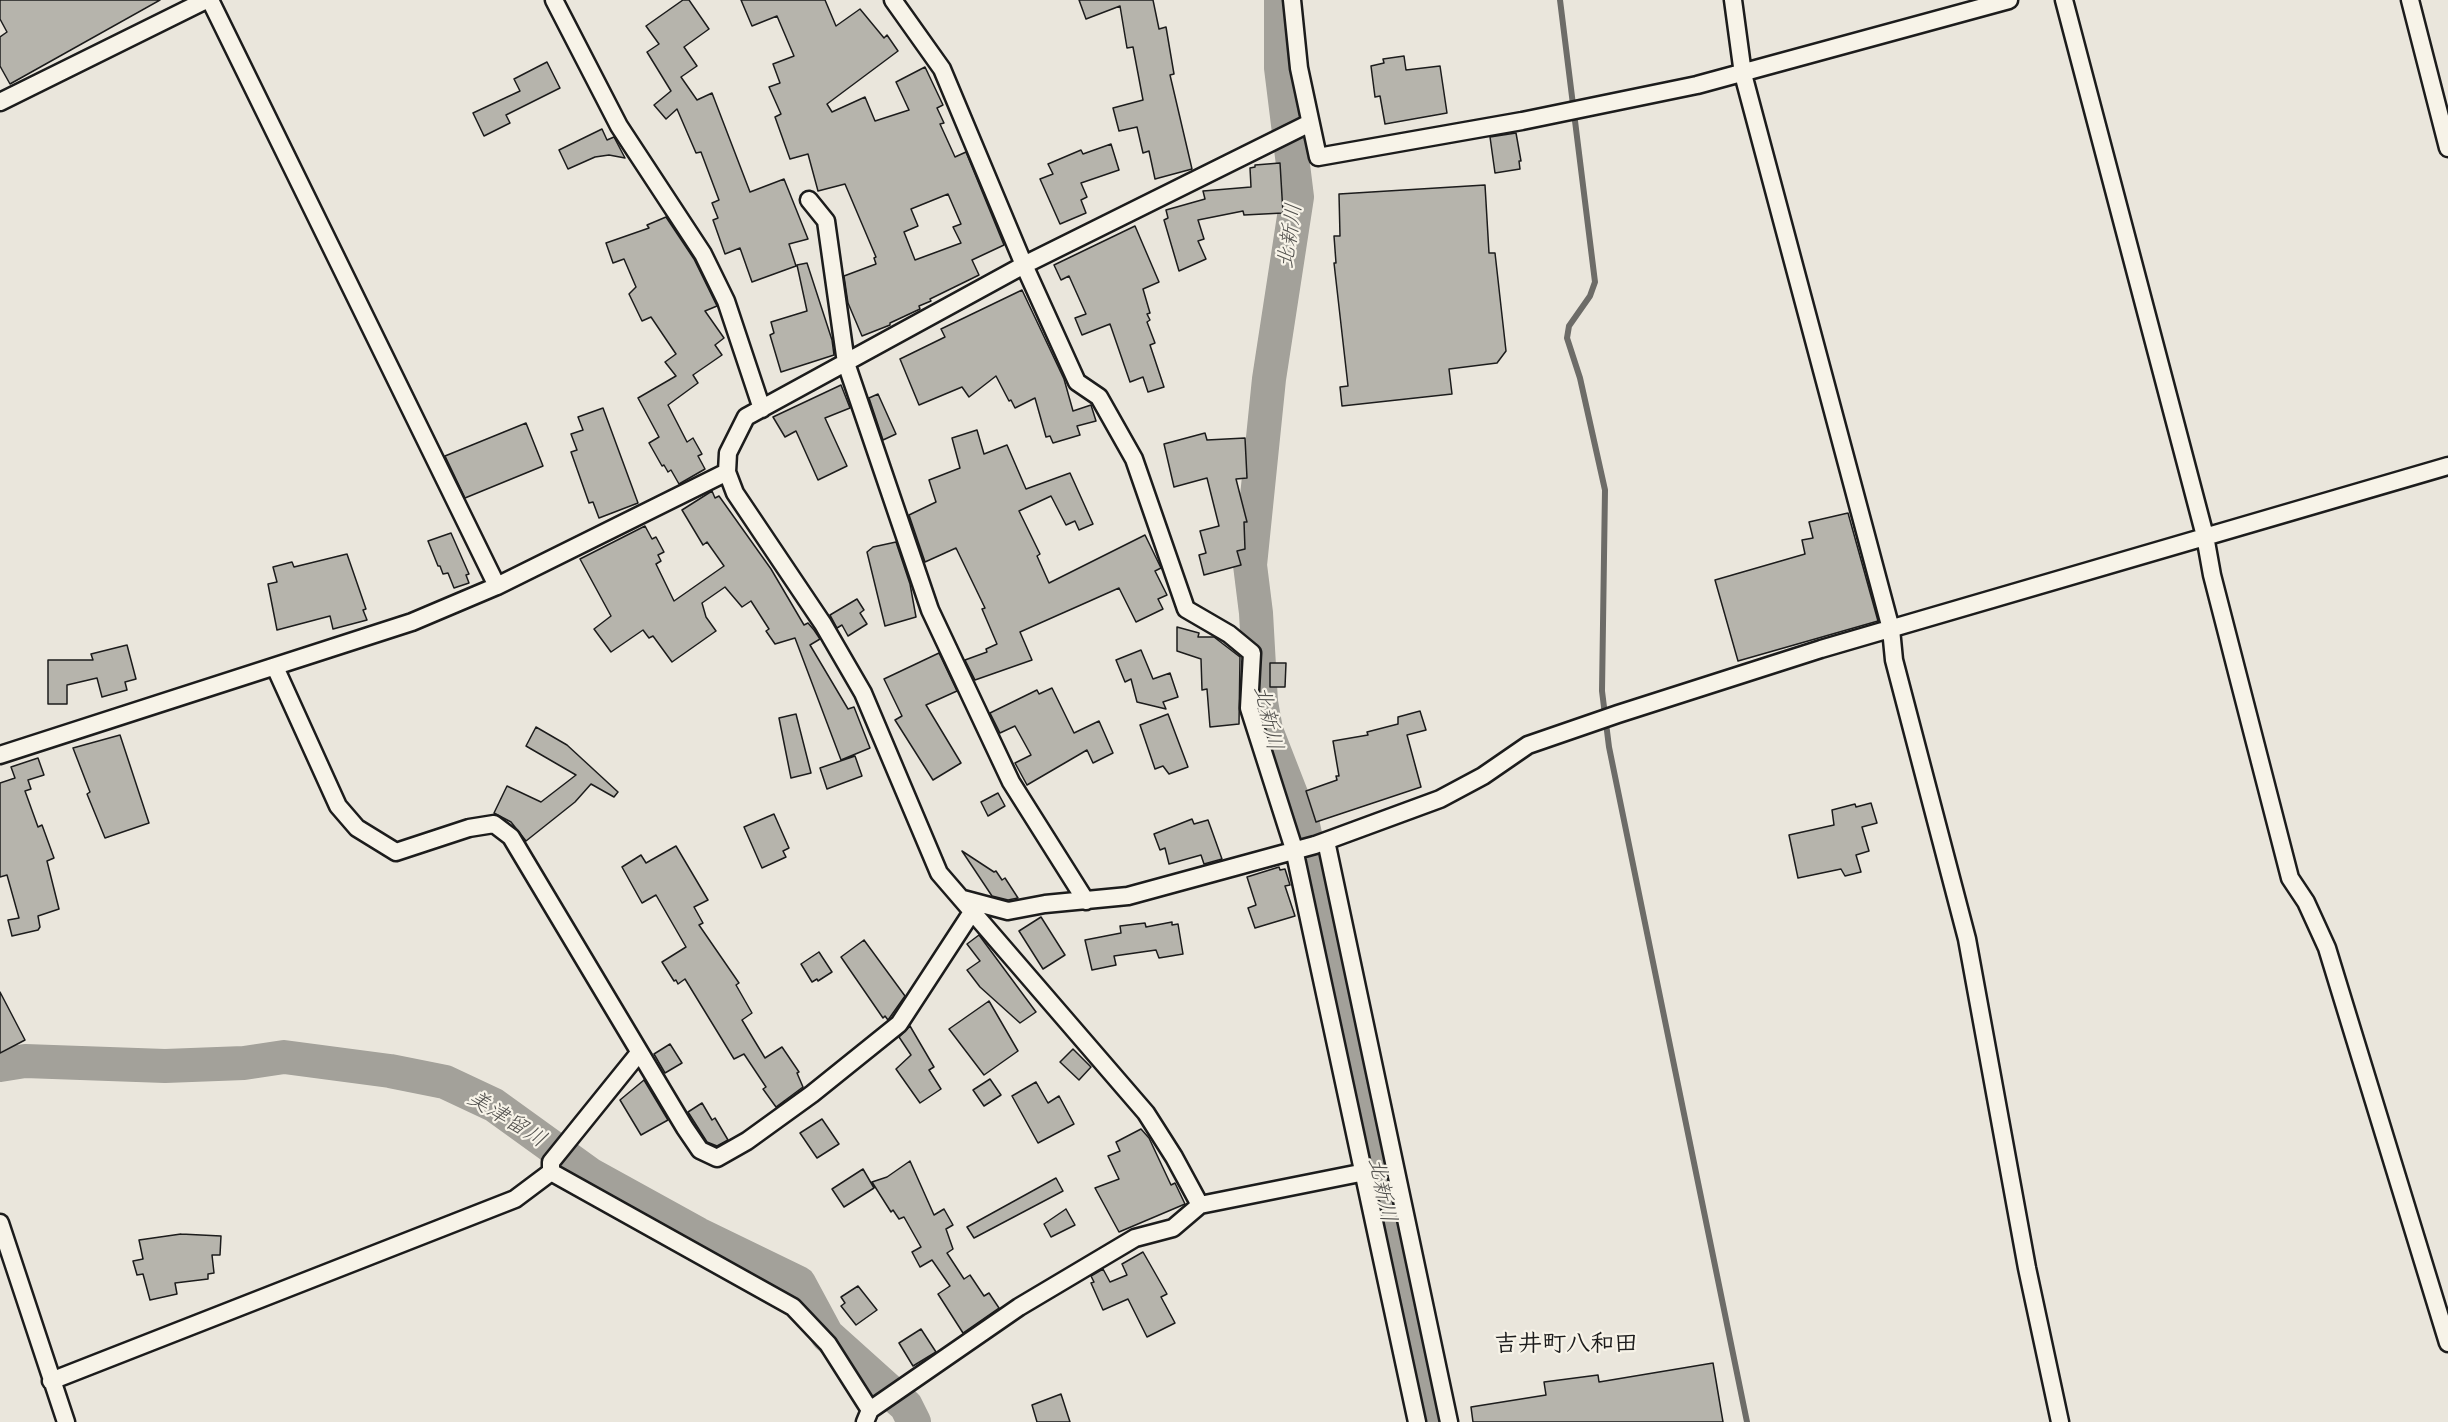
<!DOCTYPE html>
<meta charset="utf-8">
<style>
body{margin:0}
canvas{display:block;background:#eae6dc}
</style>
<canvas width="2448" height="1422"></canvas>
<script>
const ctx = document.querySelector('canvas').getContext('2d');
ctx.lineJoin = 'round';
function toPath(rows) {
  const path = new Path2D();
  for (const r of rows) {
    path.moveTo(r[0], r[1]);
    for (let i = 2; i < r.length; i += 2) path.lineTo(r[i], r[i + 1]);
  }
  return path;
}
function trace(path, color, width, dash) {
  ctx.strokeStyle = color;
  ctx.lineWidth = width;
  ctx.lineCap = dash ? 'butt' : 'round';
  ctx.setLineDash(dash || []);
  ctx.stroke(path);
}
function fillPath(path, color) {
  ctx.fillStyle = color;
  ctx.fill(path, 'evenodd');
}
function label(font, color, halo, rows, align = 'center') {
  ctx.font = font + ' Delius,"Klee One",sans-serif';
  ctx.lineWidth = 4.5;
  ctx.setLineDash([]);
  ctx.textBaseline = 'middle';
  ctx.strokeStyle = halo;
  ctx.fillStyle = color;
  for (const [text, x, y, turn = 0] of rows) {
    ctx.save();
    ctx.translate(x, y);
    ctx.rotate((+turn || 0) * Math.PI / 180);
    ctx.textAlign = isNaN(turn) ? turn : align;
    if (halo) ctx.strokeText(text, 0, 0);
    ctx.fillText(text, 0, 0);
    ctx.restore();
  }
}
const stream = toPath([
 [1560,0,1595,282,1590,296,1569,326,1567,338,1580,378,1605,490,1602,691,1609,747,1747,1422]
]);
const river = toPath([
 [1281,0,1281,68,1297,197,1269,379,1250,565,1256,613,1261,702,1266,730,1303,825,1432,1422],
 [0,1065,25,1061,165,1066,244,1063,284,1057,390,1071,445,1082,494,1105,591,1175,698,1234,799,1283,827,1335,906,1406,914,1422]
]);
const building = toPath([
 [0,0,160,0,10,84,0,66,0,37,7,32,0,19,0,0],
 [683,0,689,0,709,29,684,47,697,66,681,77,697,100,712,93,750,192,784,179,808,239,789,244,796,266,752,282,740,248,725,254,713,220,718,218,712,203,719,200,701,152,696,153,677,109,666,119,654,105,671,91,647,52,659,44,646,26,683,0],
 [741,0,825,0,836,26,860,9,884,38,887,35,898,51,827,104,832,112,865,97,875,121,909,110,896,82,925,67,943,105,937,108,944,123,940,124,955,157,966,152,1004,245,972,260,979,275,930,299,931,301,919,306,920,309,890,323,890,325,862,336,848,303,844,276,876,264,874,258,876,257,845,184,818,191,808,154,790,159,775,117,781,114,769,87,780,83,773,64,794,56,777,16,752,26,741,0],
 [948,194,961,224,953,227,961,243,915,260,904,232,918,226,911,209,948,194],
 [1079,0,1153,0,1159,29,1166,27,1174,74,1170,75,1192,169,1155,179,1149,151,1143,153,1137,127,1119,131,1113,108,1143,100,1133,47,1127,48,1120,6,1086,19,1079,0],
 [1404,56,1406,70,1440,66,1447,113,1385,124,1380,96,1375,97,1371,66,1384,63,1383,59,1404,56],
 [547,62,560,88,506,115,510,123,484,136,473,113,520,91,514,79,547,62],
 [602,129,607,140,614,137,625,158,609,155,595,157,568,169,559,150,602,129],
 [1516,133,1521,161,1519,161,1520,169,1495,173,1490,137,1516,133],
 [1111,144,1119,170,1081,183,1087,197,1081,200,1086,213,1060,224,1040,179,1053,174,1048,164,1081,150,1083,154,1111,144],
 [1280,163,1283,213,1244,215,1243,211,1198,220,1204,239,1198,241,1206,259,1179,271,1164,220,1168,218,1166,210,1205,199,1203,191,1251,187,1250,168,1255,167,1255,165,1280,163],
 [1485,185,1489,253,1495,253,1506,351,1497,363,1449,369,1452,394,1342,406,1340,387,1348,386,1334,263,1336,263,1334,236,1340,236,1339,194,1485,185],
 [666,217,694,259,717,306,705,311,724,338,715,345,722,355,693,375,698,383,668,405,687,442,693,438,702,454,698,456,705,469,679,484,671,470,668,472,664,465,662,466,649,443,659,437,638,398,676,376,665,362,676,354,651,317,642,321,629,294,636,287,624,259,613,263,606,243,649,228,647,225,666,217],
 [1135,226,1159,282,1143,289,1150,313,1147,314,1150,320,1147,322,1155,343,1150,345,1164,387,1148,392,1143,377,1130,382,1110,324,1082,335,1075,318,1086,314,1069,276,1061,280,1054,265,1135,226],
 [807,263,832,340,834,355,781,372,770,335,774,333,771,322,807,311,797,265,807,263],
 [1022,290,1064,379,1073,411,1091,405,1096,421,1077,426,1080,435,1053,443,1050,436,1046,437,1035,398,1015,408,1011,400,1009,401,996,376,969,397,962,387,919,405,900,359,945,337,941,329,1022,290],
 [841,385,850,408,825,418,847,466,818,480,796,431,785,437,773,417,841,385],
 [878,394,896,434,883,440,869,398,878,394],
 [603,408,638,503,599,518,593,502,589,503,571,452,577,450,571,434,583,430,578,417,603,408],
 [526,423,543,466,465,498,445,456,526,423],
 [977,430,984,454,1007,445,1026,489,1070,473,1093,524,1079,530,1075,521,1066,525,1051,496,1019,511,1040,554,1037,556,1049,583,1145,535,1161,568,1155,571,1167,595,1158,599,1163,609,1136,622,1119,588,1020,632,1032,660,975,680,965,660,987,652,986,649,997,644,982,609,985,608,956,548,925,562,909,515,936,502,929,480,960,468,952,438,977,430],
 [1205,433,1207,440,1245,438,1247,478,1236,479,1247,522,1244,522,1245,549,1237,551,1241,565,1204,575,1199,555,1206,553,1200,531,1219,526,1207,478,1174,487,1164,444,1205,433],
 [712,491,715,498,719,496,771,569,804,625,808,623,814,630,820,639,810,645,848,709,854,707,870,748,841,760,795,638,775,644,766,631,769,629,751,601,742,607,725,587,702,603,706,617,716,631,672,662,653,636,649,638,643,630,611,652,594,629,611,616,580,559,645,526,652,539,656,537,664,552,658,555,661,561,656,564,674,601,724,566,707,542,703,545,682,510,712,491],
 [1848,513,1878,621,1738,661,1715,580,1805,554,1802,540,1813,538,1809,522,1848,513],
 [451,533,469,574,466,575,469,583,454,588,448,573,443,574,440,566,438,566,428,541,451,533],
 [896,542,910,584,916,617,885,626,867,552,873,547,896,542],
 [347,554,366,609,363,610,367,620,333,629,330,616,277,630,268,584,277,582,273,567,292,562,294,567,347,554],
 [857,599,864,610,860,613,867,624,848,636,842,625,837,628,830,615,857,599],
 [1177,627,1199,633,1198,637,1214,637,1240,657,1239,724,1210,727,1207,689,1202,690,1201,659,1177,651,1177,627],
 [127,645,136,679,125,682,127,690,102,697,97,678,67,685,67,704,48,704,48,660,93,660,91,654,127,645],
 [1141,650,1153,679,1170,673,1178,697,1163,702,1166,709,1137,702,1131,679,1125,682,1116,660,1141,650],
 [939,653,957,691,926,705,961,763,933,780,895,720,902,716,884,679,939,653],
 [1270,663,1286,663,1285,687,1270,687,1270,663],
 [1052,688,1074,733,1099,721,1113,753,1093,763,1087,750,1027,785,1015,763,1031,755,1015,726,1000,733,990,713,1037,690,1039,694,1052,688],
 [1420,711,1426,730,1407,735,1421,787,1316,822,1306,791,1337,780,1336,776,1339,776,1333,741,1368,735,1367,732,1398,724,1398,717,1420,711],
 [796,714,811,773,791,778,779,718,796,714],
 [1168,714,1188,767,1169,774,1163,766,1155,769,1140,725,1168,714],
 [536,727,567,745,618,792,614,797,591,784,575,802,526,841,511,822,494,813,507,786,541,802,576,775,526,746,536,727],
 [120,735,149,823,105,838,87,794,90,792,73,748,120,735],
 [855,756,862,776,827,789,820,768,855,756],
 [38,758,44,775,28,780,31,789,25,791,38,827,42,825,54,858,47,861,59,909,38,916,40,927,38,930,12,936,8,920,19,918,7,875,0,877,0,783,15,778,11,767,38,758],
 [998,793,1005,806,988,816,981,802,998,793],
 [1871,803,1877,823,1862,827,1869,851,1856,855,1861,872,1845,876,1841,869,1798,878,1789,835,1834,825,1832,810,1855,804,1856,807,1871,803],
 [774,814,789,848,783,851,786,857,762,868,744,827,774,814],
 [1192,819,1194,824,1208,820,1222,859,1204,864,1201,855,1169,864,1165,848,1160,850,1154,834,1192,819],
 [676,846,708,900,694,907,703,923,699,925,739,983,736,985,752,1013,742,1020,765,1058,782,1047,799,1072,797,1073,803,1087,776,1107,763,1089,766,1087,744,1054,734,1059,685,979,678,984,676,980,674,981,662,962,686,947,656,895,642,903,622,867,641,855,646,863,676,846],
 [962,851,994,872,996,871,1002,880,1005,878,1018,898,1008,900,992,896,962,851],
 [1279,867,1280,870,1285,869,1290,885,1285,886,1295,916,1255,928,1248,908,1256,905,1247,877,1279,867],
 [1041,917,1065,955,1043,969,1019,931,1041,917],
 [1172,922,1172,925,1178,924,1183,954,1159,958,1156,950,1114,956,1116,965,1092,970,1085,940,1121,933,1120,926,1145,923,1146,927,1172,922],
 [979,935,1036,1012,1020,1023,980,987,967,970,980,961,967,944,979,935],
 [864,940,905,996,888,1020,885,1016,883,1018,841,957,864,940],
 [819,952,832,972,818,981,817,979,812,982,801,964,819,952],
 [0,992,25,1040,0,1053,0,992],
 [989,1001,1018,1051,984,1075,949,1029,989,1001],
 [910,1026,934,1067,929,1070,941,1089,920,1103,896,1069,911,1055,899,1037,910,1026],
 [670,1044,682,1063,665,1073,654,1054,670,1044],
 [1073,1049,1091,1067,1079,1080,1060,1062,1073,1049],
 [990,1079,1001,1095,984,1106,973,1090,990,1079],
 [644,1080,668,1120,641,1135,620,1100,644,1080],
 [1036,1082,1048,1103,1059,1096,1074,1124,1038,1143,1012,1096,1036,1082],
 [702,1103,712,1120,715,1118,728,1140,717,1146,707,1142,688,1112,702,1103],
 [822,1119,839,1144,817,1158,800,1133,822,1119],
 [1141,1129,1149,1138,1171,1185,1175,1183,1185,1204,1119,1232,1095,1188,1119,1179,1108,1156,1120,1151,1116,1142,1141,1129],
 [910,1161,934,1215,944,1209,953,1225,946,1229,953,1249,947,1253,964,1279,970,1275,984,1296,989,1293,999,1308,963,1333,938,1294,950,1286,932,1260,920,1267,912,1252,921,1247,904,1217,899,1219,893,1210,891,1212,872,1182,887,1177,910,1161],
 [863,1169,874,1188,844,1207,832,1189,863,1169],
 [1056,1178,1063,1191,974,1238,967,1227,1056,1178],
 [1066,1209,1075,1225,1051,1237,1044,1224,1066,1209],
 [181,1234,221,1236,220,1255,212,1255,214,1273,208,1274,208,1279,175,1283,177,1294,150,1300,143,1274,137,1275,133,1261,143,1259,139,1240,181,1234],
 [1143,1252,1167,1294,1161,1297,1175,1323,1147,1337,1128,1299,1103,1310,1091,1283,1094,1282,1091,1276,1103,1269,1110,1282,1127,1275,1122,1264,1143,1252],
 [858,1286,877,1310,856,1325,841,1306,845,1303,841,1297,858,1286],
 [921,1329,936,1352,913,1366,899,1343,921,1329],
 [1713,1363,1723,1422,1473,1422,1471,1407,1546,1395,1544,1382,1598,1375,1599,1382,1713,1363],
 [1061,1394,1070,1422,1037,1422,1032,1405,1061,1394]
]);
const street = toPath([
 [210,0,497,586],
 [554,0,619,126,703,254,726,301,762,409],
 [893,0,942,69,1024,265,1077,382,1099,397,1134,459,1186,609,1229,634,1252,653,1249,708,1294,849,1417,1422],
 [1292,0,1299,68,1318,157,1522,121,1697,85,2009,0],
 [1733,0,1743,74,1891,629,1894,660,1967,939,2027,1268,2060,1422],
 [2064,0,2205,536,2212,575,2290,878,2306,902,2327,948,2448,1343],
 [2410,0,2448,148],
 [0,102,206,0],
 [809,200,826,221,846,363,930,610,1011,782,1086,901],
 [275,667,338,806,357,828,396,852,469,828,494,824,511,837,685,1128,700,1150,717,1158,747,1141,812,1094,899,1024,972,912],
 [0,755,412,622,497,586,727,472],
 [1326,841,1449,1422],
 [963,899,1008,911,1045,904,1128,896,1315,845,1440,799,1483,776,1528,745,1618,714,1821,649,2448,466],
 [551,1172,793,1307,828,1344,870,1410],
 [551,1172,551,1162,639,1053],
 [1200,1205,1174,1157,1146,1113,939,873,863,693,823,624,735,493,727,472,728,453,746,417,1024,265,1310,123],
 [0,1223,66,1422],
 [51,1381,515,1199,551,1172],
 [865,1422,870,1410,1019,1307,1135,1238,1173,1228,1200,1205,1365,1172]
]);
const waterNames = [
 ["北新川",1290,236,-82],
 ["北新川",1268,718,77],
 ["美津留川",507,1119,32],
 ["北新川",1382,1190,78]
];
const quarterNames = [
 ["吉井町八和田",1566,1344]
];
trace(stream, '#6d6c68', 6);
trace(river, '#a3a19a', 34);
fillPath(building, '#b6b4ac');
trace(building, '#1c1c1c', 1.5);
trace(street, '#1c1c1c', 21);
trace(street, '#f7f3e8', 16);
label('italic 22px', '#52514e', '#f7f3e8', waterNames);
label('bold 24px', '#1c1c1c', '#f7f3e8', quarterNames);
</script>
